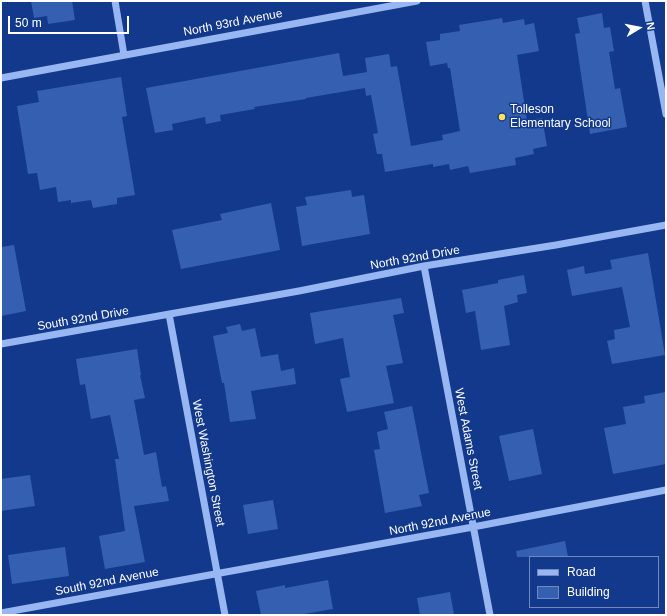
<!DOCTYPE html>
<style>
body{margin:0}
#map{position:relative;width:667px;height:616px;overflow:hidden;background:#12398b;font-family:Arial,sans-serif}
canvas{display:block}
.frame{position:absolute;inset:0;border:2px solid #fff;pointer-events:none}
.legend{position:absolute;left:529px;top:556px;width:130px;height:52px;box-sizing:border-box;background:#12398b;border:1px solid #7188b9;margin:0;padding:5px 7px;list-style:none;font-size:12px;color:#fff}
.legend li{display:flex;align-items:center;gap:8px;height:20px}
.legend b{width:20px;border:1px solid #7188b9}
.north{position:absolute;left:619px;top:8px;width:40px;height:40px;-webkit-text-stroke:3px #12398b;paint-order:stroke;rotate:80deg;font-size:11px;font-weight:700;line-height:16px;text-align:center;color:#fff}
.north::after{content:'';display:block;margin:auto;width:14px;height:18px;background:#fff;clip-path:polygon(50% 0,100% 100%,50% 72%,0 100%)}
.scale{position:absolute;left:8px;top:16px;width:121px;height:18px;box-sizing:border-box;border:2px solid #fff;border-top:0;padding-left:5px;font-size:12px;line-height:14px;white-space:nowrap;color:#fff;-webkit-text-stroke:3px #12398b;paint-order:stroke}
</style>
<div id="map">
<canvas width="667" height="616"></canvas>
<div class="frame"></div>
<ul class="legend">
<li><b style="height:5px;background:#98b6f1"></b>Road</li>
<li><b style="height:11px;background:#3560b2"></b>Building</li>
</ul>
<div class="north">N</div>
<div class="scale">50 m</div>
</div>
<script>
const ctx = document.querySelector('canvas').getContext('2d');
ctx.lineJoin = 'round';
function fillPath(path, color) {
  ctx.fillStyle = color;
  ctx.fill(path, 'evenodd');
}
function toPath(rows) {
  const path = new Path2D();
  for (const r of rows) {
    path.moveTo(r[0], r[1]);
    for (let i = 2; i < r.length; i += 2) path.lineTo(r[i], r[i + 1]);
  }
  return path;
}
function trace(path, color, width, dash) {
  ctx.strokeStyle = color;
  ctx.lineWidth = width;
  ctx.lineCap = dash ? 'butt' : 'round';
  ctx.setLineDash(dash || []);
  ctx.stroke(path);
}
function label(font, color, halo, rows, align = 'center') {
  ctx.font = font + ' Arial,sans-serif';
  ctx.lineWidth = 3;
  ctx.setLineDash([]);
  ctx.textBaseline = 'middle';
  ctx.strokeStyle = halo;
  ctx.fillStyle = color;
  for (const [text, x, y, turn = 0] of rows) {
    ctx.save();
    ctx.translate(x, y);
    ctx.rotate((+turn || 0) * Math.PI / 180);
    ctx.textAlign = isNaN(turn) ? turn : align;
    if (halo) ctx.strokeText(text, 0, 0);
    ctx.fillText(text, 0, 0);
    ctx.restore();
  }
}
const building = toPath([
 [31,1,72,1,75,20,48,24,47,16,34,18],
 [602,13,604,28,610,27,614,51,609,52,615,89,620,88,627,127,590,134,575,34,580,33,577,18],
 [502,18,503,23,524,19,525,25,534,23,539,51,517,55,527,121,542,118,547,146,533,149,534,154,515,158,516,165,470,173,468,166,450,170,449,164,433,167,433,164,385,172,382,154,377,154,373,134,378,133,371,95,366,96,365,88,306,98,306,99,254,107,255,109,220,115,221,121,206,124,205,117,172,124,173,130,155,133,146,88,339,53,343,76,367,72,365,58,389,54,391,67,397,66,411,146,443,140,442,135,460,131,450,68,448,68,447,63,430,66,426,42,440,40,440,34,460,31,459,25],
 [121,77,127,116,122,117,135,195,117,198,117,204,93,208,91,200,71,203,71,200,58,202,56,187,40,190,37,173,28,174,17,106,39,102,37,91],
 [351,190,352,197,364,195,370,234,302,246,296,207,307,205,305,197],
 [271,203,280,250,181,269,172,230,222,220,220,214],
 [14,245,26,311,1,316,1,247],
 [648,253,665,355,612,364,607,341,615,339,614,330,630,327,622,287,572,296,567,270,584,266,585,274,612,269,610,260],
 [524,275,527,293,517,295,518,302,504,306,510,345,481,350,475,311,466,313,462,290,498,283,498,280],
 [401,298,404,313,393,315,403,363,386,366,394,403,347,412,340,379,350,377,343,338,315,344,310,313],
 [240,324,242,331,255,328,261,357,278,354,281,371,294,368,296,384,251,391,256,419,230,422,224,383,222,383,213,336,228,333,226,327],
 [137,349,141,375,140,375,145,398,134,400,144,455,156,452,162,487,166,486,169,501,134,506,145,562,105,569,99,536,125,531,115,459,119,459,110,415,91,419,85,384,80,385,76,359],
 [666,392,666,464,613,474,604,428,626,424,623,407,645,403,644,396],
 [412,406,429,493,419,495,422,506,385,513,374,450,380,449,377,432,388,429,384,412],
 [533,429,542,474,509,481,499,436],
 [30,475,35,506,1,511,1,479],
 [273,500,278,529,248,534,243,505],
 [565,541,568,557,517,557,516,551],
 [65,547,69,576,12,584,8,555],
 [328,580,333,609,299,615,261,615,256,591,285,585,285,588],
 [450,592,454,615,420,615,417,598]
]);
const minor = toPath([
 [115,1,124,55],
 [645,1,666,114],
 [1,78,417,1],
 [424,266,490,615],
 [169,314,225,615],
 [1,344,299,291,424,266,556,245,666,225],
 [1,613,473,527,666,490]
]);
const markers = [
 [502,117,4,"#ffe158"]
];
const streetNames = [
 ["North 93rd Avenue",233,23,-11],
 ["North 92nd Drive",415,258,-10],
 ["South 92nd Drive",83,319,-10],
 ["West Adams Street",468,439,79],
 ["West Washington Street",208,463,79],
 ["North 92nd Avenue",440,522,-11],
 ["South 92nd Avenue",107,582,-11]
];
const poiNames = [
 ["Tolleson",510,110],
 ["Elementary School",510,124]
];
fillPath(building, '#3560b2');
trace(minor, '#98b6f1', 7);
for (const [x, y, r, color] of markers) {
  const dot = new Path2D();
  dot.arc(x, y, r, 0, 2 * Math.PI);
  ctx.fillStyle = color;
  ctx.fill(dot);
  trace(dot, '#12398b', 1.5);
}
label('12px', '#fff', '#12398b', streetNames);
label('12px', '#fff', '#12398b', poiNames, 'left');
</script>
